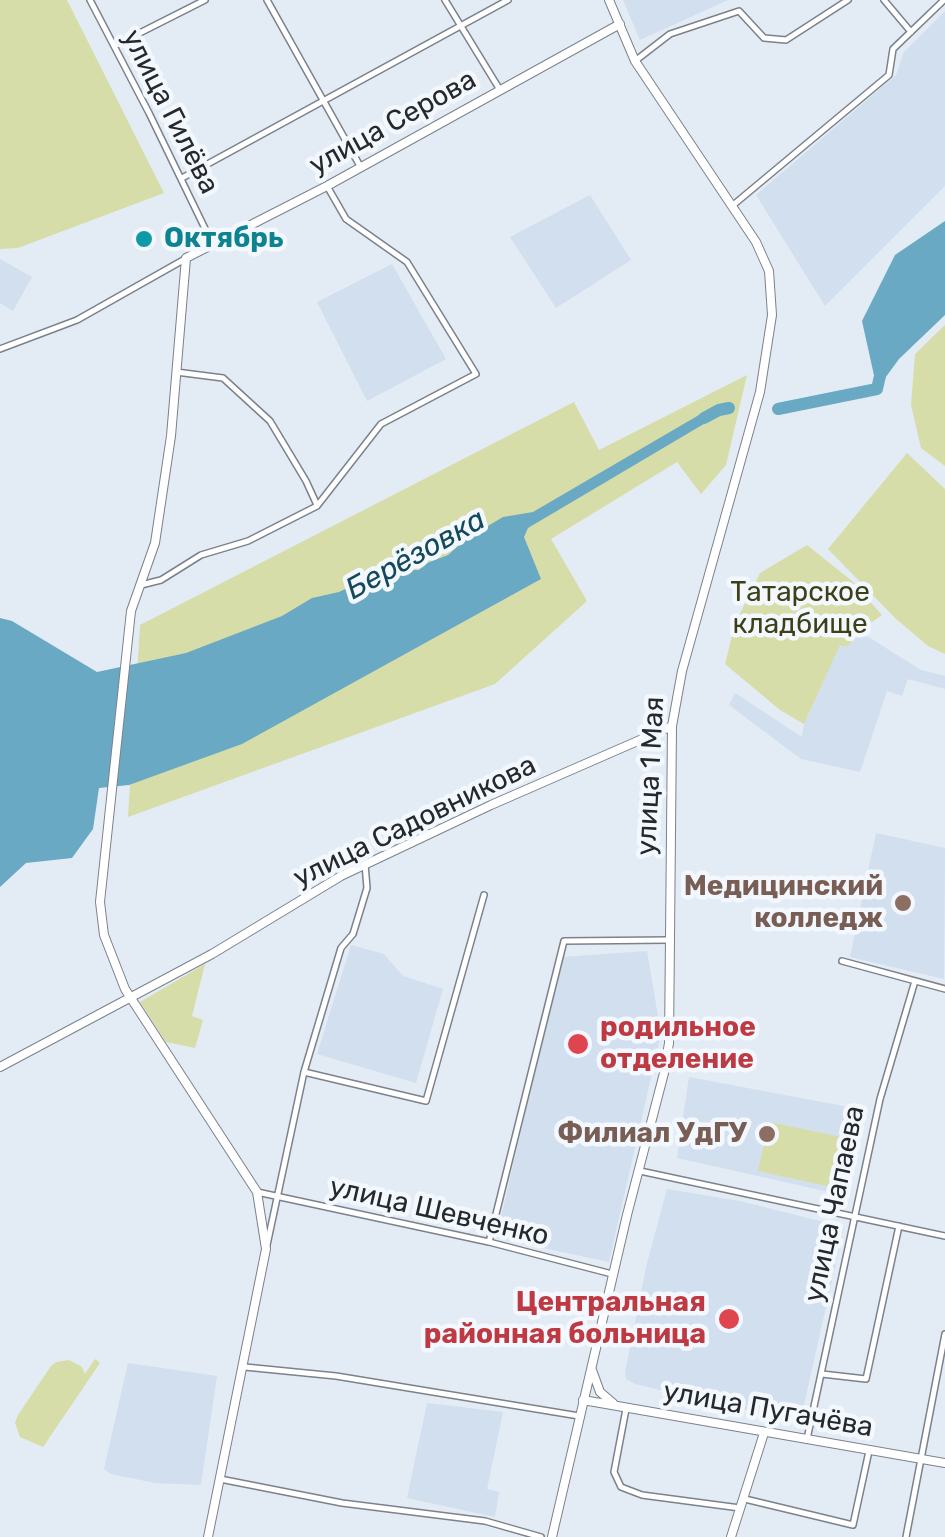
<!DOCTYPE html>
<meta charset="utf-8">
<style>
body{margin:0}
canvas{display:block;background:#e3ebf5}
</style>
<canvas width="945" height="1537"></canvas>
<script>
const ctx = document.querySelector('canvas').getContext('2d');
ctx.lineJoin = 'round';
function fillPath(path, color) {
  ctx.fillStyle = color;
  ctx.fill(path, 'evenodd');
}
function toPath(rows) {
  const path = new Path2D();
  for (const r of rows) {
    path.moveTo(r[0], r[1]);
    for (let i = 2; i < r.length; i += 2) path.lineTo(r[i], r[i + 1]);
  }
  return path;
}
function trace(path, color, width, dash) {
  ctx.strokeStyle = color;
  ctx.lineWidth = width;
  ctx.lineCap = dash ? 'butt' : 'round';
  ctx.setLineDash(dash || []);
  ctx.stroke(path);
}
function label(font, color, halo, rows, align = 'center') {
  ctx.font = font + ' Rubik,sans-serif';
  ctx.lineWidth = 9;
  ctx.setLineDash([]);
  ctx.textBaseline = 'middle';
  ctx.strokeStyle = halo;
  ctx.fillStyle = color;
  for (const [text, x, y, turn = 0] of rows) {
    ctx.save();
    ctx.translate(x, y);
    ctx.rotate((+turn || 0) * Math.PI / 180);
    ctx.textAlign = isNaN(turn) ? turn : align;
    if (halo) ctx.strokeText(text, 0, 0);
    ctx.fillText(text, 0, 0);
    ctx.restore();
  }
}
const built = toPath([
 [623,0,728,0,640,40],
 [945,11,945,186,825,306,756,195,896,75,904,52],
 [590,195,631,260,556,308,510,237],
 [0,259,32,277,13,311,0,303],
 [392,264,446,359,367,401,317,302],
 [859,631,921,670,945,676,945,689,908,679,902,696,887,691,860,772,801,759,729,705,735,693,802,737,804,724,840,644,848,647],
 [876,833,945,848,944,979,850,957],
 [351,945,384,954,403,976,443,989,416,1083,317,1054],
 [647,951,661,1034,609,1262,496,1238,562,957],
 [689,1077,859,1109,838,1194,677,1158],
 [667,1189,740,1201,844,1227,800,1423,635,1384,626,1379,625,1372,646,1267],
 [128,1363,217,1376,201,1485,155,1483,111,1474,104,1469],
 [427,1403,503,1412,487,1489,499,1492,495,1517,407,1498]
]);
const green = toPath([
 [0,0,67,0,164,193,18,248,0,249],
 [945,325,945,466,921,448,911,405,915,354],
 [747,375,726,465,701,494,677,462,551,539,587,601,495,684,128,817,140,625,574,402,599,450],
 [907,453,945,489,945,654,928,646,895,618,828,549],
 [807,545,852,581,882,615,859,631,848,647,840,645,804,724,780,710,725,664,735,624,760,573],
 [205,964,192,1016,203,1020,195,1048,166,1042,140,1002],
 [769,1122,846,1138,836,1188,758,1171],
 [95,1359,100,1363,43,1447,20,1437,15,1423,18,1415,51,1366,56,1362,69,1360,82,1367,85,1374]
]);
const water = toPath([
 [945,221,945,315,899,359,877,389,862,321,895,255],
 [716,405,719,415,528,528,524,537,541,579,242,744,129,785,99,788,93,829,72,858,26,863,0,887,0,618,12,621,97,672,186,653,282,616,312,598,339,592,379,573,403,565,409,570,419,570,427,563,448,555,466,539,503,517,533,512]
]);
const river = toPath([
 [778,409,877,389,880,376],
 [704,418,719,410,729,408]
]);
const minor = toPath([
 [90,0,149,113,212,243],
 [267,0,360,166],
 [445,0,500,90],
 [884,0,911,32],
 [114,46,205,0],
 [635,61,670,34,739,11,764,38,786,40,848,0],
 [182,178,508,0],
 [732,206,889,75,893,49,944,0],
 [0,349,77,320,185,259],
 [176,372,223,378,270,421,306,481,317,505],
 [141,585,161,580,201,555,248,541,317,506,381,424,476,374,407,262,346,219,327,186],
 [842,961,945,989],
 [304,1072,426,1101,484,895],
 [640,1171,945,1236],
 [257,1192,489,1242,612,1274],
 [489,1242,564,941,668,940],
 [267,1245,304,1072,341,948,353,934,367,888,365,864],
 [245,1367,336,1376,579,1416],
 [822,1374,866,1379,899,1226],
 [626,1409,614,1472,621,1487,642,1495,740,1508],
 [807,1439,880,1099,915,981],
 [220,1479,342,1503,485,1521,541,1537],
 [745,1499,853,1525,869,1451],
 [906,1537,945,1334]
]);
const secondary = toPath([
 [0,1067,212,954,341,876,491,805,672,726],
 [592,1370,600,1392,613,1403],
 [583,1400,945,1463],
 [208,1537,266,1249,257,1192,125,989,104,935,100,902,131,611,155,543,171,436,186,258,327,186,620,24],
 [552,1537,627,1215,664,1073,669,1043,672,726,682,671,760,392,772,315,769,271,756,242,635,61,609,0],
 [731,1537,764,1433]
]);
const markers = [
 [144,239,10,"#0f9aa8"],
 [903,903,10,"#8d6e63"],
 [578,1044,12,"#e0444e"],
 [767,1134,10,"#8d6e63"],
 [729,1319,12,"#e0444e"]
];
const streetNames = [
 ["улица Гилёва",170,112,63],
 ["улица Серова",393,123,-29],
 ["улица 1 Мая",651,776,-87],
 ["улица Садовникова",415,822,-26],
 ["улица Чапаева",835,1204,-78],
 ["улица Шевченко",439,1212,13],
 ["улица Пугачёва",768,1410,10]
];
const cultureNames = [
 ["Октябрь",164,239]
];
const parkNames = [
 ["Татарское",800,593],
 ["кладбище",800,625]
];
const educationNames = [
 ["Медицинский",883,887],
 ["колледж",883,919],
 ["Филиал УдГУ",747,1134]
];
const healthNames = [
 ["родильное",600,1028],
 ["отделение",600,1060],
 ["Центральная",706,1303,"right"],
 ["районная больница",706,1335,"right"]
];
const waterNames = [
 ["Берёзовка",416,555,-29]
];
fillPath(built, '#d2dfee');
fillPath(green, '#d7dda8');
fillPath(water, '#6aa9c3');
trace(river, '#6aa9c3', 12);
trace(minor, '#7b828b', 8);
trace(secondary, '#7b828b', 10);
trace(minor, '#fff', 5);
trace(secondary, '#fff', 8);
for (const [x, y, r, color] of markers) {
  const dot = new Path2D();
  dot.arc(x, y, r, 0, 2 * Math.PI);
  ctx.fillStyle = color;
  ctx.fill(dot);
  trace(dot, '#f3f8fe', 4);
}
label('28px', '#26292c', '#f3f8fe', streetNames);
label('bold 28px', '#0d838f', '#f3f8fe', cultureNames, 'left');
label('28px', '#3d4016', '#f3f8fe', parkNames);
label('bold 28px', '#785e54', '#f3f8fe', educationNames, 'right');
label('bold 28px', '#be3a42', '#f3f8fe', healthNames, 'left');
label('italic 30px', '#14495c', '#f3f8fe', waterNames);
</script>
